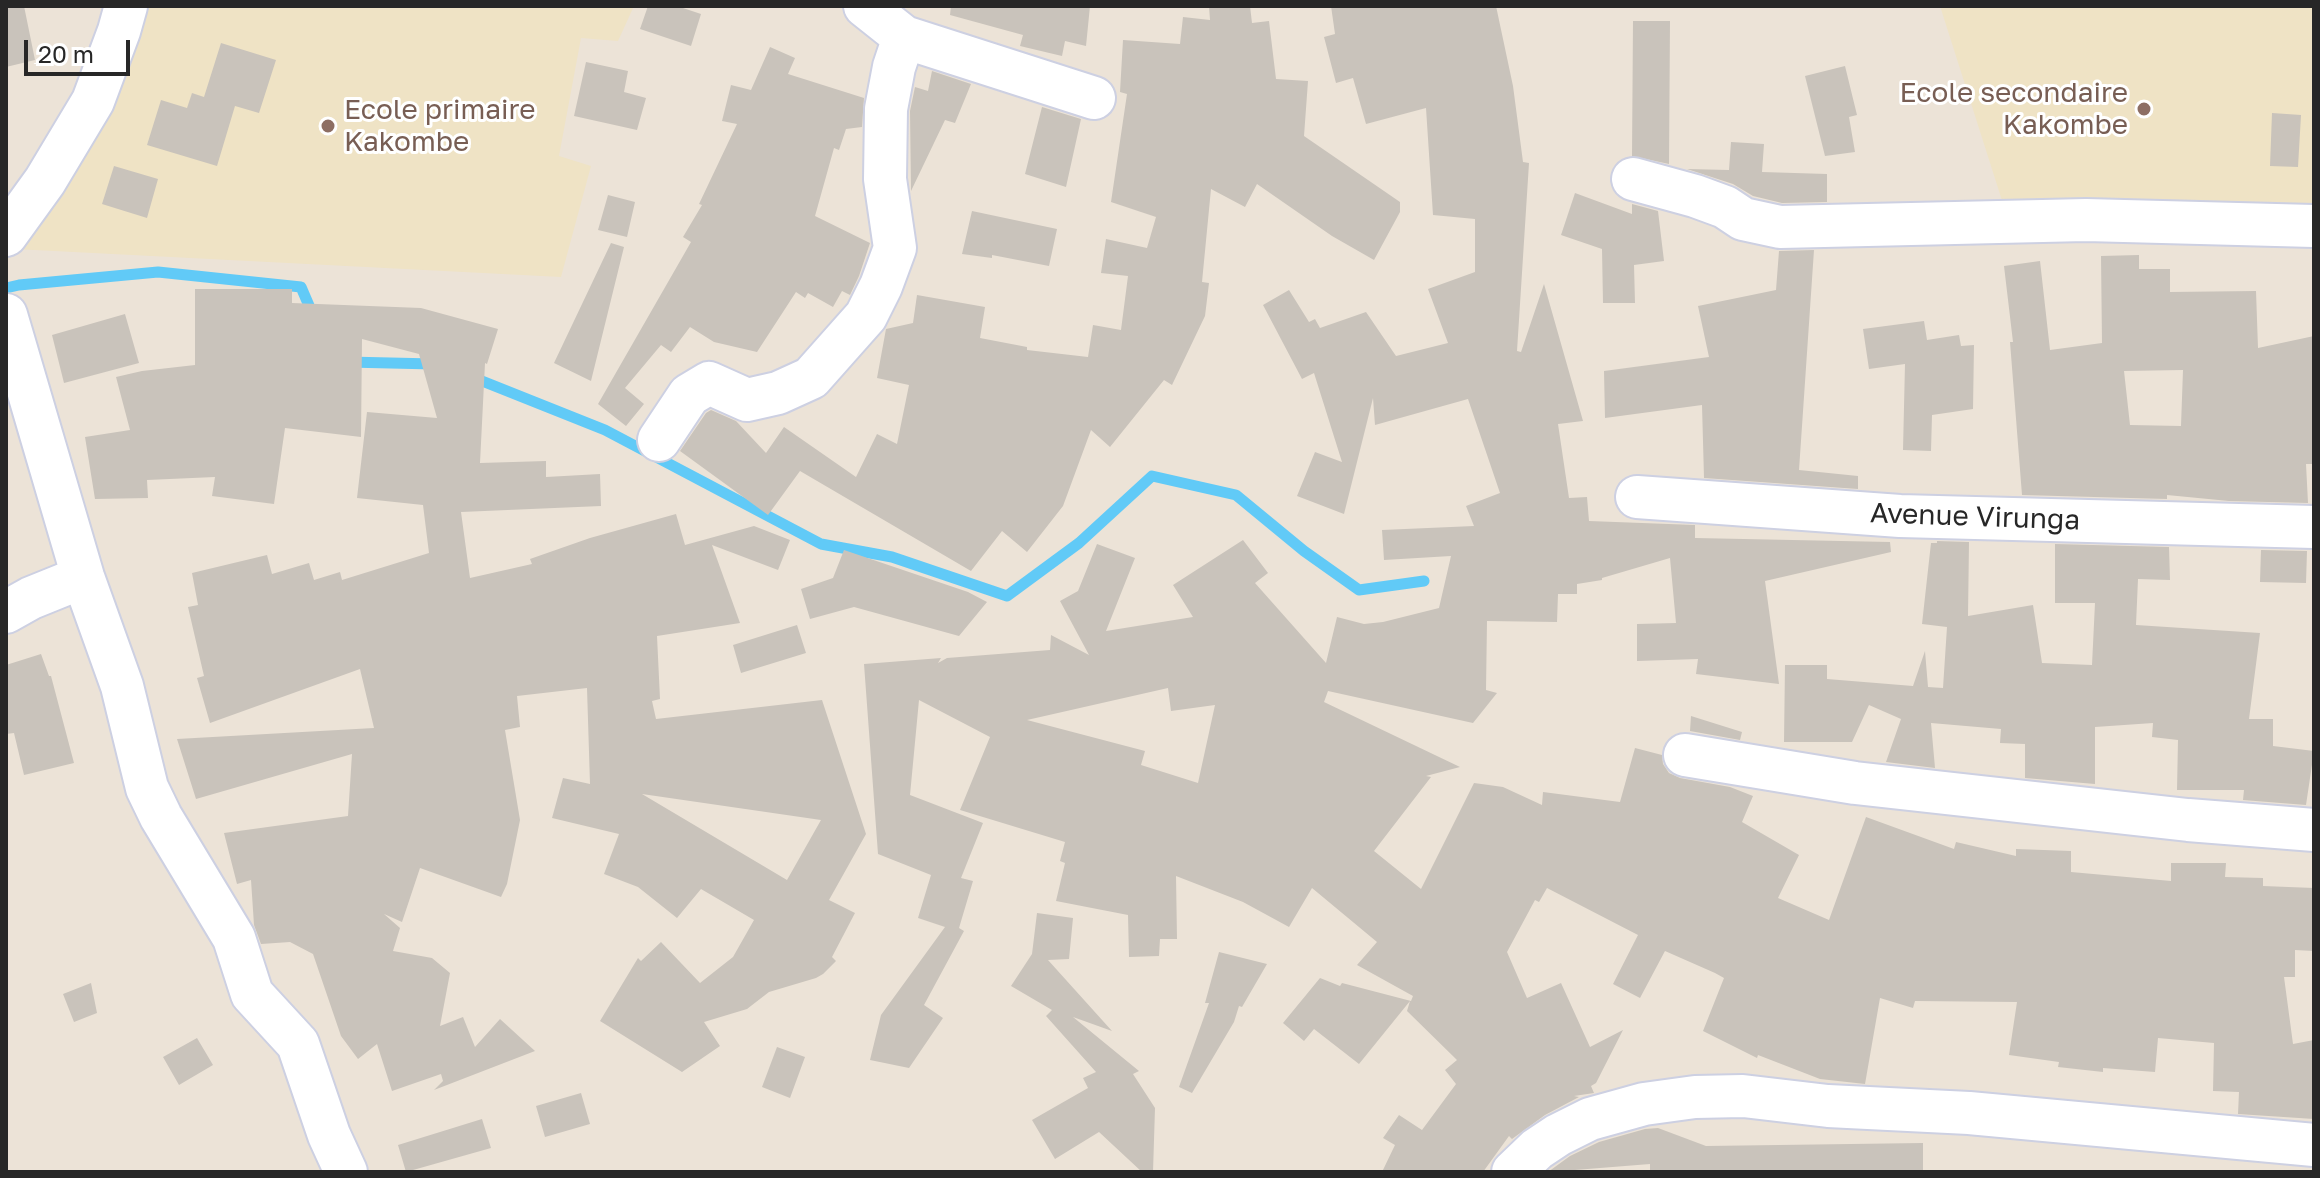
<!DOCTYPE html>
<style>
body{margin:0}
#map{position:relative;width:2320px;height:1178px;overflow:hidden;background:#ece3d7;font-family:"Golos Text",sans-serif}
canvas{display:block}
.frame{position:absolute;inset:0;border:8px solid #272727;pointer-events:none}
.scale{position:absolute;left:24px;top:40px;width:106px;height:36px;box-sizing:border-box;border:4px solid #272727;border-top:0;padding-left:10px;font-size:24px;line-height:28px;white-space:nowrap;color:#272727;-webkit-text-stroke:6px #fff;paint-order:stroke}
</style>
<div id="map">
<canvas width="2320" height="1178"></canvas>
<div class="frame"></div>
<div class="scale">20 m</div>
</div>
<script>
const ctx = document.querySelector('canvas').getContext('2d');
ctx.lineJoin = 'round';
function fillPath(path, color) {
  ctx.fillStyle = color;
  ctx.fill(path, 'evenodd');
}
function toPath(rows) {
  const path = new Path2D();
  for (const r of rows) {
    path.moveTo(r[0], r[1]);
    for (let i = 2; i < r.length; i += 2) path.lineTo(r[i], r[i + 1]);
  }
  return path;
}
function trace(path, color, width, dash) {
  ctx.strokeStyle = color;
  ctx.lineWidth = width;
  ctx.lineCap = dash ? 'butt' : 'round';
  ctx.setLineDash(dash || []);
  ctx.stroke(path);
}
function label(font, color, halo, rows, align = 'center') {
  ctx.font = font + ' "Golos Text",sans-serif';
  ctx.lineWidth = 6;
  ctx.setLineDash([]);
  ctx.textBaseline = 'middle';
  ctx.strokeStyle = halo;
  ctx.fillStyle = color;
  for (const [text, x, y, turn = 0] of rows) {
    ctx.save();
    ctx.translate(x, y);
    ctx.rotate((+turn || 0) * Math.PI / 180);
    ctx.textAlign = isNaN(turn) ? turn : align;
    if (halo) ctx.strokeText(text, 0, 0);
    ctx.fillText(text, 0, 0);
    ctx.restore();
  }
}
const education = toPath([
 [134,6,634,6,618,41,581,38,559,156,591,166,561,277,15,249],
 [1940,6,2314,6,2314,220,2006,213]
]);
const stream = toPath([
 [6,288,19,285,158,272,301,287,313,315],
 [347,362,434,364],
 [472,377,605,430,821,544,892,557,1007,596,1079,543,1152,476,1236,495,1304,551,1359,590,1424,581]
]);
const building = toPath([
 [6,6,24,6,35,60,6,67],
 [648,6,677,6,701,14,691,46,640,29],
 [951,6,1090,6,1086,46,1065,41,1062,56,1020,46,1023,35,950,15],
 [1209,6,1250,6,1252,23,1269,21,1276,79,1308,81,1304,136,1400,202,1400,212,1374,260,1332,236,1257,184,1245,207,1211,189,1202,282,1209,283,1205,316,1172,385,1164,380,1110,447,1091,430,1063,506,1027,552,1002,531,971,571,800,471,768,515,680,451,706,413,711,410,736,421,766,453,784,427,856,477,877,434,897,444,909,385,877,378,886,329,913,323,917,295,985,307,980,338,1027,347,1027,350,1088,357,1093,325,1121,330,1128,276,1101,273,1106,239,1147,248,1156,217,1111,202,1127,94,1120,92,1123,40,1180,44,1183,17,1210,20],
 [1331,6,1496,6,1513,86,1523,162,1529,163,1517,351,1521,352,1544,284,1583,421,1558,424,1569,498,1587,497,1589,521,1695,525,1695,538,1890,542,1891,552,1765,581,1779,684,1696,674,1698,659,1637,661,1637,624,1676,623,1670,558,1602,578,1602,580,1577,584,1577,594,1558,594,1557,622,1487,621,1486,690,1497,693,1473,723,1328,691,1324,702,1460,767,1426,776,1431,777,1374,851,1421,889,1474,783,1503,787,1542,805,1543,792,1620,802,1635,748,1662,755,1663,764,1669,773,1680,778,1730,787,1753,796,1742,822,1799,855,1778,898,1829,920,1866,817,1954,849,1956,842,2016,856,2016,849,2071,851,2071,872,2171,881,2171,863,2226,863,2225,877,2263,878,2263,886,2314,888,2314,951,2295,950,2295,977,2284,977,2293,1044,2314,1040,2314,1119,2238,1114,2239,1092,2213,1091,2214,1043,2158,1038,2155,1072,2103,1068,2103,1072,2058,1067,2059,1062,2009,1055,2017,1002,1915,1001,1913,1008,1880,998,1865,1084,1820,1079,1758,1055,1757,1058,1703,1031,1724,978,1715,973,1665,951,1640,998,1613,984,1638,935,1547,888,1539,902,1535,900,1507,952,1527,998,1561,983,1590,1047,1623,1030,1596,1083,1591,1086,1594,1093,1574,1096,1579,1097,1545,1115,1512,1139,1509,1136,1483,1172,1382,1172,1395,1145,1383,1138,1399,1115,1422,1130,1456,1084,1445,1070,1457,1060,1407,1011,1410,1001,1359,1064,1314,1029,1304,1041,1283,1023,1320,978,1340,986,1342,983,1411,1001,1413,996,1357,965,1377,942,1312,888,1289,927,1243,902,1176,876,1177,939,1160,939,1159,956,1129,957,1128,915,1056,901,1065,863,1060,861,1065,842,960,810,990,737,919,700,910,795,983,823,961,878,973,881,959,928,964,931,924,1005,943,1018,909,1068,870,1060,881,1015,945,927,918,918,931,875,878,854,864,664,941,658,938,663,947,658,1050,650,1051,635,1089,655,1060,601,1078,591,1097,544,1135,558,1106,631,1193,617,1173,585,1243,540,1268,573,1255,583,1326,663,1337,617,1364,624,1383,622,1439,608,1451,556,1384,560,1382,530,1474,526,1466,506,1500,493,1468,399,1375,425,1373,398,1344,514,1297,496,1315,452,1342,462,1314,373,1302,379,1263,305,1289,290,1309,322,1315,319,1320,328,1366,312,1396,356,1448,343,1428,289,1475,272,1475,219,1433,215,1426,108,1366,124,1353,78,1336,83,1324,37,1335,34],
 [1168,688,1171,711,1215,705,1198,783,1141,765,1145,751,1027,720],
 [1633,21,1670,21,1669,164,1632,156],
 [221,43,276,60,259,113,235,106,217,166,147,145,161,100,187,108,192,93,204,97],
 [770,47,795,58,788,74,864,98,862,127,846,129,839,150,834,148,815,216,870,243,859,276,850,295,842,291,833,307,808,293,805,298,796,292,757,352,714,342,690,327,671,352,661,345,625,388,644,404,626,426,598,404,691,242,683,237,702,205,699,204,737,124,722,121,731,85,751,90],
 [586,62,628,71,624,92,646,98,637,130,574,116],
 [1845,66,1857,115,1849,117,1855,152,1825,156,1805,76],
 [932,71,971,84,955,123,945,120,911,191,910,111,915,87,928,91],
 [1042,107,1081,119,1066,187,1025,174],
 [2272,113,2301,115,2298,167,2270,166],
 [1731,142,1764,144,1762,172,1827,174,1827,202,1782,203,1753,196,1733,184,1687,169,1729,170],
 [114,166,158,179,147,218,102,204],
 [1575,193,1632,214,1632,204,1658,211,1664,261,1634,265,1635,303,1603,303,1602,249,1561,235],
 [608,195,635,202,627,237,598,230],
 [972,211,1057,229,1049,266,992,255,992,258,962,254],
 [611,243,624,247,591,381,554,363],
 [1814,250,1799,470,1858,476,1858,489,1704,478,1702,405,1605,418,1604,371,1709,357,1698,306,1776,290,1779,251],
 [2139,255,2139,269,2170,269,2170,292,2256,291,2258,348,2314,336,2314,464,2306,464,2308,503,2229,501,2167,495,2167,499,2022,495,2010,342,2013,342,2004,266,2040,261,2050,350,2102,343,2101,256],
 [2183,370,2181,426,2130,425,2124,371],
 [195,289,292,289,292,303,421,308,498,329,487,364,485,363,480,463,546,461,546,477,600,474,601,506,461,512,470,578,532,564,530,559,590,538,676,514,685,545,754,526,790,540,778,570,712,545,740,623,657,636,660,699,652,701,656,719,822,700,866,834,829,900,855,913,832,957,836,961,823,974,816,978,769,992,747,1009,704,1022,720,1046,682,1072,600,1021,638,958,641,961,661,942,700,983,733,957,754,920,701,889,677,918,638,887,604,874,619,834,552,818,563,778,590,784,587,688,517,696,520,727,505,730,520,820,507,884,501,897,420,868,402,922,384,914,400,928,393,951,432,958,450,973,440,1026,463,1017,475,1047,500,1019,535,1051,434,1090,443,1081,441,1074,392,1091,377,1044,358,1059,341,1036,313,954,290,942,261,944,254,925,251,880,237,884,224,833,348,816,352,754,196,799,177,739,374,728,360,669,210,723,197,678,204,676,188,607,198,605,192,573,267,555,272,574,309,563,314,580,340,572,342,580,429,553,423,505,357,498,367,412,437,418,419,354,362,339,361,437,285,428,274,504,212,496,215,477,147,480,148,498,95,499,85,437,130,430,116,377,142,371,195,365],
 [642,794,821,820,787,880],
 [125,314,139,363,64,383,52,335],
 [1924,321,1927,340,1959,335,1961,346,1974,345,1973,409,1932,415,1931,451,1903,450,1905,364,1869,369,1863,329],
 [1937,541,1969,542,1968,616,2033,605,2042,663,2092,665,2095,603,2055,603,2055,544,2169,547,2170,580,2138,579,2136,625,2260,633,2249,719,2273,719,2273,746,2314,751,2306,805,2243,800,2244,790,2177,790,2178,740,2152,737,2153,723,2095,727,2095,784,2025,778,2025,744,2000,743,2001,729,1931,723,1935,768,1886,762,1901,719,1869,705,1852,742,1784,742,1785,665,1827,665,1827,679,1913,686,1925,651,1928,687,1943,688,1947,627,1922,624,1931,543,1937,543],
 [844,550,968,592,987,602,959,636,854,607,810,619,801,589,833,578],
 [2261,550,2307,551,2306,583,2260,582],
 [797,625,806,653,741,673,733,645],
 [41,654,49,676,51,676,74,763,24,775,14,733,6,734,6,665],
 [1691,716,1742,732,1740,740,1690,731],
 [1037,913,1073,918,1069,959,1048,960,1112,1031,1073,1017,1139,1071,1133,1074,1155,1108,1153,1172,1142,1172,1099,1132,1055,1159,1032,1120,1088,1088,1083,1078,1096,1072,1046,1016,1052,1010,1011,986,1032,954],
 [1219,952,1267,964,1242,1007,1239,1006,1234,1022,1192,1093,1179,1087,1209,1003,1205,1003],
 [91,983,97,1013,74,1022,63,994],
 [197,1038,213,1065,179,1085,163,1057],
 [777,1047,805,1057,790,1098,762,1087],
 [581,1093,590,1124,545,1137,536,1106],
 [482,1119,491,1148,406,1172,398,1145],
 [1658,1128,1706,1146,1923,1143,1923,1172,1650,1172,1650,1164,1575,1170,1575,1172,1548,1172,1570,1156,1599,1142,1645,1129]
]);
const minor = toPath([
 [865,6,904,37,1094,98],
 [1633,179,1695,196,1725,207,1743,219,1780,227,2086,220,2314,226],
 [6,235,45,181,93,101,119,31,126,6],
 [6,315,83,577,122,686,147,788,161,817,234,938,252,994,298,1044,329,1135,346,1172],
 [659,440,689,395,709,383,747,400,778,393,811,378,866,316,881,286,895,248,885,179,886,109,894,67,904,37],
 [1637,497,1900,516,2314,527],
 [6,612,31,598,83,577],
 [1685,755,1855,783,2188,820,2314,830],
 [1513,1172,1537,1149,1558,1135,1590,1119,1644,1104,1695,1097,1743,1096,1828,1106,1969,1113,2314,1145]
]);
const markers = [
 [2144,109,8,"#8d6e63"],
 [328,126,8,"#8d6e63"]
];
const educationNames = [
 ["Ecole secondaire",2128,93],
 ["Kakombe",2128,125],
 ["Ecole primaire",344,110,"left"],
 ["Kakombe",344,142,"left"]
];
const streetNames = [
 ["Avenue Virunga",1975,517,2]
];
fillPath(education, '#efe3c5');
trace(stream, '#61caf7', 11);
fillPath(building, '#c9c3bb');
trace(minor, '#cdd0e2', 46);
trace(minor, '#fff', 42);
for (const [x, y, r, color] of markers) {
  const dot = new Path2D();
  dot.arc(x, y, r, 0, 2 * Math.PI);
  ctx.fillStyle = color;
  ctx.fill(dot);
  trace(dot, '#fff', 3);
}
label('28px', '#785e54', '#fff', educationNames, 'right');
label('28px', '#272727', '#fff', streetNames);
</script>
